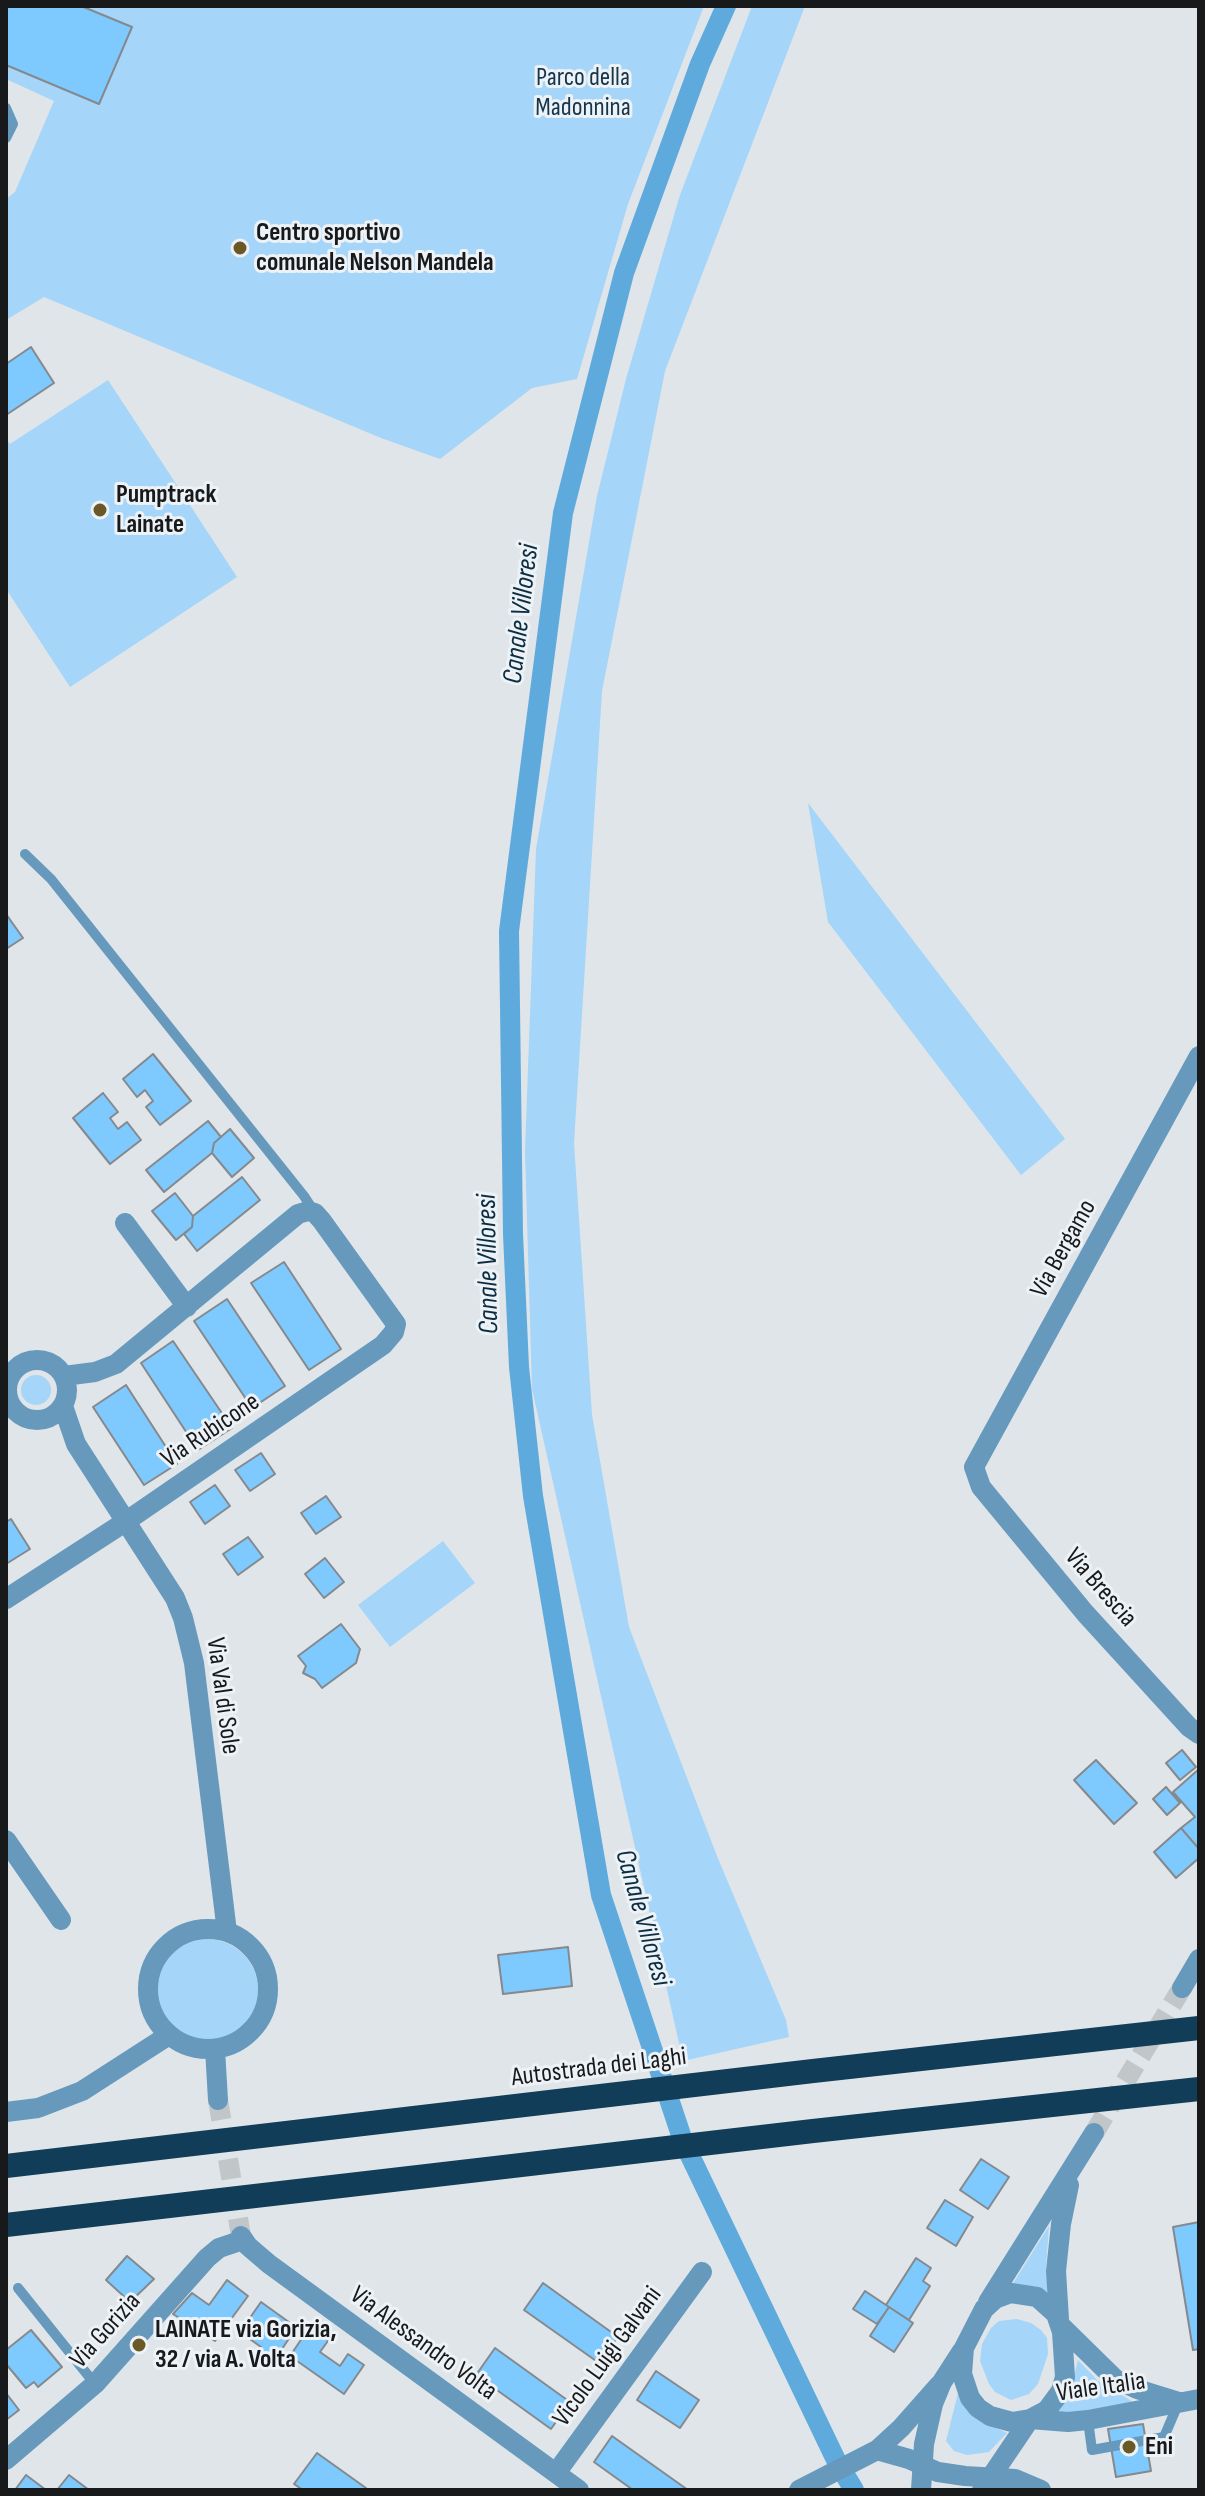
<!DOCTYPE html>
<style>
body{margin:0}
#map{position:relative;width:1205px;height:2496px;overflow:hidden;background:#dfe5e8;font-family:"Sofia Sans Condensed",sans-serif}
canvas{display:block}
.frame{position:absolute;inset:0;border:8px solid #18191b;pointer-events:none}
</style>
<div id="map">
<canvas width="1205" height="2496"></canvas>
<div class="frame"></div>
</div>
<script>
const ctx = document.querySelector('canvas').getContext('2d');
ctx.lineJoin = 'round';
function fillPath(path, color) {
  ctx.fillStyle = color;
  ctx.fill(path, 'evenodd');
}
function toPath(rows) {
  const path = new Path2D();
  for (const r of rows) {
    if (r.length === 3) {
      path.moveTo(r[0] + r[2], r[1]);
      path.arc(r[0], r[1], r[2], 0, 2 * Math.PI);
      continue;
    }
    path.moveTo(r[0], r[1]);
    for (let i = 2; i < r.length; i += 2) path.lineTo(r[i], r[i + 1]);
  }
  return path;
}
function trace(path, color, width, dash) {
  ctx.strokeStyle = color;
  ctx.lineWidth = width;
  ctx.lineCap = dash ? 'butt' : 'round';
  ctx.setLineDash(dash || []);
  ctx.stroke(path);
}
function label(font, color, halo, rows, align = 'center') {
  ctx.font = font + ' "Sofia Sans Condensed",sans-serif';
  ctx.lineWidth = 6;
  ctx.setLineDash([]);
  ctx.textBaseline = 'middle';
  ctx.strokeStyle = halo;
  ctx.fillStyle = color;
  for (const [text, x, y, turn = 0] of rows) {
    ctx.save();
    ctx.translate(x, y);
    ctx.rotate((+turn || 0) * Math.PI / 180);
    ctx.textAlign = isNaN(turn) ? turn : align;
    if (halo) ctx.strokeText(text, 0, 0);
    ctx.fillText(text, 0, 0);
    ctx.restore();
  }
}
const green = toPath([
 [6,6,704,6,628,204,577,379,532,388,440,459,381,438,44,297,6,320,6,199,15,192,54,101,6,79],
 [752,6,805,6,665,371,602,691,574,1143,592,1415,629,1627,717,1856,786,2020,789,2037,683,2061,532,1389,525,1151,536,849,597,496,626,379,680,195],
 [108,380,237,577,70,687,6,589,6,439,10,444],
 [808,803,1065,1139,1021,1175,828,922],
 [36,1390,15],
 [443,1541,475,1583,390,1647,358,1605],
 [207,1990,51],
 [1049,2226,1046,2267,1048,2293,1012,2285],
 [1017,2319,1031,2323,1041,2330,1047,2338,1048,2354,1038,2384,1029,2394,1011,2400,995,2392,989,2384,980,2361,982,2344,991,2328,999,2321],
 [1078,2360,1098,2381,1135,2403,1057,2415,1072,2385],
 [958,2393,970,2410,984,2422,1007,2433,989,2452,967,2455,954,2451,946,2441]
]);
const canal = toPath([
 [726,6,700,64,624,273,563,513,509,931,513,1234,519,1367,533,1496,601,1895,683,2141,836,2460,854,2490]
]);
const building = toPath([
 [6,6,81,6,132,27,99,104,6,65,6,6],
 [31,347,54,383,6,415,6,364,31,347],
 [6,914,23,938,6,949,6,914],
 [153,1054,191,1101,160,1125,146,1107,153,1101,145,1090,137,1097,123,1079,153,1054],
 [103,1093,118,1112,110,1118,118,1129,127,1122,141,1140,110,1164,73,1118,103,1093],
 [208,1121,221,1137,214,1143,212,1153,164,1192,146,1170,208,1121],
 [230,1129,254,1158,232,1177,212,1153,214,1143,230,1129],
 [242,1177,260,1200,197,1251,184,1234,192,1227,193,1216,242,1177],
 [175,1193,193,1216,192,1227,176,1240,152,1211,175,1193],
 [284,1262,341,1349,309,1370,251,1283,284,1262],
 [227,1299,285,1386,252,1408,194,1321,227,1299],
 [173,1341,232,1428,198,1450,141,1363,173,1341],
 [126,1385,177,1464,144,1485,93,1407,126,1385],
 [261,1453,275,1474,250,1491,235,1470,261,1453],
 [215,1485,230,1506,205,1524,190,1502,215,1485],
 [326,1496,341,1517,316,1534,301,1513,326,1496],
 [11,1519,30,1549,6,1564,6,1522,11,1519],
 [248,1537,263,1557,238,1575,223,1554,248,1537],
 [325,1558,344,1582,324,1598,305,1574,325,1558],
 [341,1624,360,1649,356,1663,322,1688,315,1679,303,1673,306,1666,298,1656,341,1624],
 [1182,1750,1196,1767,1180,1780,1166,1763,1182,1750],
 [1096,1760,1137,1803,1114,1824,1074,1780,1096,1760],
 [1199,1769,1199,1849,1181,1828,1195,1817,1173,1792,1199,1769],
 [1166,1787,1180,1803,1167,1815,1153,1799,1166,1787],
 [1181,1828,1199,1849,1199,1858,1176,1878,1154,1852,1181,1828],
 [568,1947,572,1986,503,1994,498,1955,568,1947],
 [981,2159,1009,2177,988,2209,960,2190,981,2159],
 [945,2200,973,2217,956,2246,927,2228,945,2200],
 [1199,2222,1199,2349,1193,2350,1173,2227,1199,2222],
 [127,2256,154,2279,130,2302,106,2280,127,2256],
 [916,2258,931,2268,923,2281,930,2286,909,2320,886,2305,916,2258],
 [227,2280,248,2296,215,2341,173,2314,192,2293,209,2305,227,2280],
 [543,2283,618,2337,599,2363,524,2310,543,2283],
 [865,2291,889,2307,877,2324,853,2309,865,2291],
 [261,2302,293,2325,287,2335,290,2337,272,2364,256,2353,261,2347,240,2332,261,2302],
 [889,2307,913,2323,894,2352,870,2336,889,2307],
 [311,2325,330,2338,320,2352,340,2366,348,2354,364,2365,344,2394,290,2356,311,2325],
 [31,2330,62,2367,38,2387,34,2382,26,2388,6,2364,6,2350,31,2330],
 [495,2348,570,2402,551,2429,476,2375,495,2348],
 [656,2371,699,2400,680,2428,637,2400,656,2371],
 [6,2393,19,2410,6,2420,6,2393],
 [1143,2424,1151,2471,1116,2477,1108,2429,1143,2424],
 [612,2436,688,2490,633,2490,594,2462,612,2436],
 [317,2453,366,2488,365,2490,303,2490,294,2484,317,2453],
 [26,2475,46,2490,15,2490,26,2475],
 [69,2475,89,2490,57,2490,69,2475]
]);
const minorTunnel = toPath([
 [218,2100,241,2236]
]);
const tertiaryTunnel = toPath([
 [1094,2133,1182,1988]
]);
const service = toPath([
 [6,108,13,124,6,138],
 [25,854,51,879,304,1196,315,1213],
 [18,2288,95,2384],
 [1088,2420,1092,2450,1164,2437,1179,2402]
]);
const minor = toPath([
 [1199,1056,974,1467,981,1487,1085,1613,1189,1727,1199,1734],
 [125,1223,187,1307],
 [37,1390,30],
 [63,1406,76,1444,175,1598,183,1618,194,1663,227,1932],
 [6,1599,125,1522,383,1345,394,1332,396,1324,322,1221,315,1213,308,1211,298,1214,116,1364,95,1372,64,1376],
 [6,1840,61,1920],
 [208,1989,60],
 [215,2049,218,2100],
 [6,2112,38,2108,82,2091,169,2035],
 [241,2236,248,2246,269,2264,579,2490],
 [877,2450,909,2459,938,2472,965,2476,1015,2479,1041,2490],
 [6,2460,95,2384,207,2258,219,2248,243,2240],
 [556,2473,702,2272],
 [799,2490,877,2450,901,2428,939,2385]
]);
const tertiary = toPath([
 [1182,1988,1199,1959],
 [1011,2293,1037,2297,1056,2314,1062,2332,1065,2377,1061,2391,1047,2410,1030,2419,1012,2422,990,2416,978,2408,970,2398,962,2374,964,2348,984,2309,995,2299,1011,2293],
 [988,2302,1094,2133],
 [1059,2319,1056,2271,1061,2224,1069,2185],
 [1061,2326,1115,2379,1137,2389,1179,2402],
 [1030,2419,1068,2422,1088,2420,1199,2399],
 [921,2490,924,2444,933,2404,942,2382,962,2351],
 [982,2490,1030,2419]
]);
const motorway = toPath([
 [6,2166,813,2071,1199,2028],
 [6,2225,813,2131,1199,2089]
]);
const markers = [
 [240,248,8,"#6a5927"],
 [100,510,8,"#6a5927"],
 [139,2345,8,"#6a5927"],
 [1129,2447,8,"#6a5927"]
];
const parkNames = [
 ["Parco della",583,78],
 ["Madonnina",583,108]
];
const poiNames = [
 ["Centro sportivo",256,233],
 ["comunale Nelson Mandela",256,263],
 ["Pumptrack",116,495],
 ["Lainate",116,525],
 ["LAINATE via Gorizia,",155,2330],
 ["32 / via A. Volta",155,2360],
 ["Eni",1145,2447]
];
const streetNames = [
 ["Via Bergamo",1064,1249,-61],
 ["Via Rubicone",211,1431,-34],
 ["Via Brescia",1100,1588,49],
 ["Via Val di Sole",222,1696,82],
 ["Autostrada dei Laghi",599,2068,-7],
 ["Via Gorizia",106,2331,-48],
 ["Via Alessandro Volta",423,2344,36],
 ["Vicolo Luigi Galvani",608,2357,-54],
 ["Viale Italia",1101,2388,-8]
];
const waterNames = [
 ["Canale Villoresi",522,614,-83],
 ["Canale Villoresi",489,1264,-91],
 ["Canale Villoresi",642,1918,74]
];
fillPath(green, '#a5d5f8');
trace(canal, '#5faadd', 20);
fillPath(building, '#7ecafe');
trace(building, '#85898d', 2);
trace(minorTunnel, '#c1c6c9', 20, [20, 10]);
trace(tertiaryTunnel, '#c1c6c9', 20, [20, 10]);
trace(service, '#6799bc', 10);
trace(minor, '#6799bc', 20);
trace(tertiary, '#6799bc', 20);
trace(motorway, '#123d58', 24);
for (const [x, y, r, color] of markers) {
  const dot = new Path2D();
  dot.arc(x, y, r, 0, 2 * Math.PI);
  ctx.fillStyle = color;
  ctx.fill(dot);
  trace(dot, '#edf2f6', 3);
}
label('26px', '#15354b', '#edf2f6', parkNames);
label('bold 26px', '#18191b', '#edf2f6', poiNames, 'left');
label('26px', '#18191b', '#edf2f6', streetNames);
label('italic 28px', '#0c2d42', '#edf2f6', waterNames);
</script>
